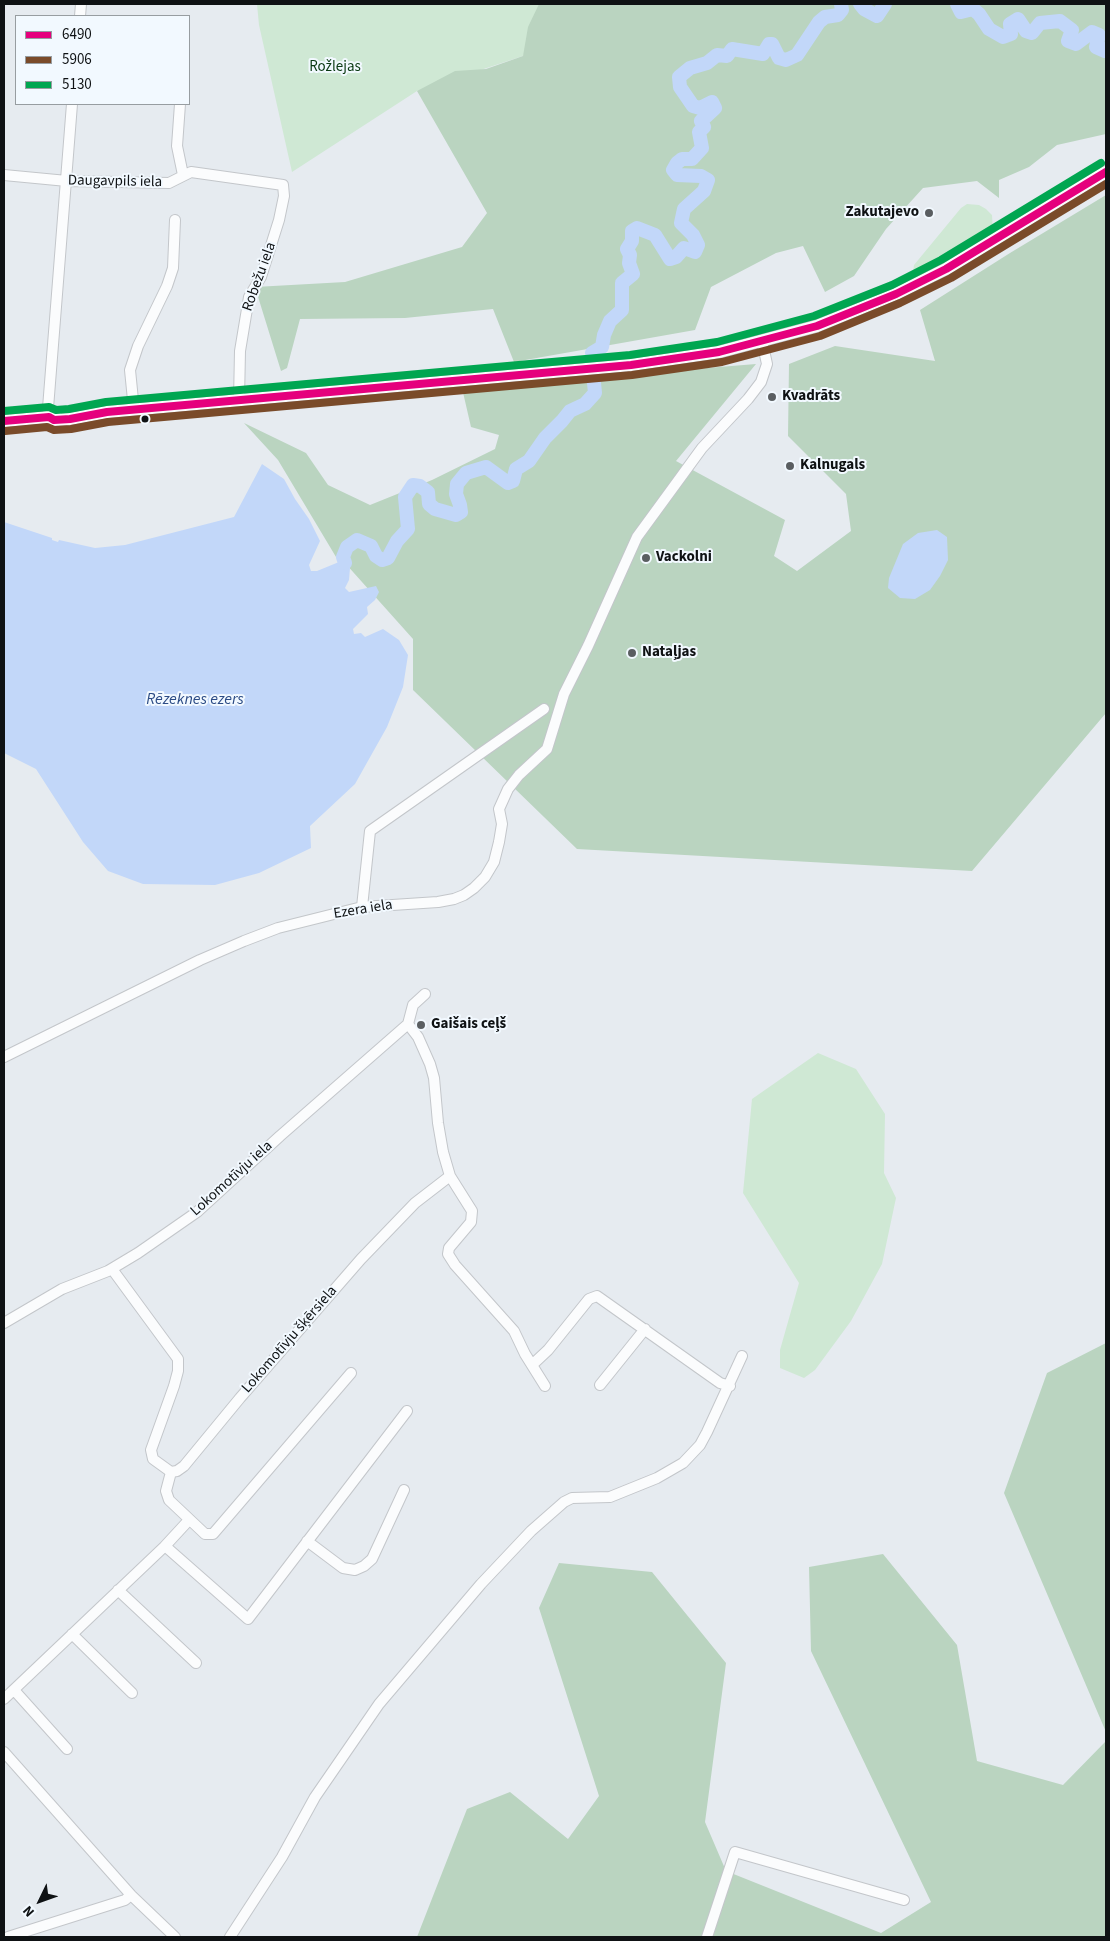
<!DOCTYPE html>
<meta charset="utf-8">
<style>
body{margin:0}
#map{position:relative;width:1110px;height:1941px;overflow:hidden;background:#e6ebf0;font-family:"Source Sans 3",sans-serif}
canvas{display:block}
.frame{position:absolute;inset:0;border:5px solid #0f1214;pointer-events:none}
.legend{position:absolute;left:15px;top:15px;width:175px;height:90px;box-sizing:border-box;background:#f2f9ff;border:1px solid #979da1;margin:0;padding:6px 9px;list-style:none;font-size:15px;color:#0f1214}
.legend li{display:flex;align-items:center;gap:10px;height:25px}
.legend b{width:25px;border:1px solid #979da1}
.north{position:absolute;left:15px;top:1876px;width:50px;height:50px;-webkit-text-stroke:4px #f2f9ff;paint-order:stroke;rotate:228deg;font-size:14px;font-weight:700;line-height:20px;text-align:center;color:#0f1214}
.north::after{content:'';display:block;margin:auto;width:18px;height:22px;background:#0f1214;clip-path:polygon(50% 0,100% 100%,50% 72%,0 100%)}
</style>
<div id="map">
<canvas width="1110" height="1941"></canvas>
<div class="frame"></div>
<ul class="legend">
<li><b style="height:6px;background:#e5007d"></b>6490</li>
<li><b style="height:6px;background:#7a4b2a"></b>5906</li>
<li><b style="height:6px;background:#00a651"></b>5130</li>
</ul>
<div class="north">N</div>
</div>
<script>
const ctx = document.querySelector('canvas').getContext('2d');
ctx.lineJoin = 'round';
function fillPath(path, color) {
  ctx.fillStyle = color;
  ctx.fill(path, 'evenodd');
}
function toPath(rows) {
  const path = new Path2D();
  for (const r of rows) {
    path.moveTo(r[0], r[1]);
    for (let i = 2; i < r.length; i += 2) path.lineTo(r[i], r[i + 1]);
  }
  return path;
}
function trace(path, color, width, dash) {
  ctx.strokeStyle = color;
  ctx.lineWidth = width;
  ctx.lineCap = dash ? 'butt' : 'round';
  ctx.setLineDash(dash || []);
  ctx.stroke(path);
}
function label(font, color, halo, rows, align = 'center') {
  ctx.font = font + ' "Source Sans 3",sans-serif';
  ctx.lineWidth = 4;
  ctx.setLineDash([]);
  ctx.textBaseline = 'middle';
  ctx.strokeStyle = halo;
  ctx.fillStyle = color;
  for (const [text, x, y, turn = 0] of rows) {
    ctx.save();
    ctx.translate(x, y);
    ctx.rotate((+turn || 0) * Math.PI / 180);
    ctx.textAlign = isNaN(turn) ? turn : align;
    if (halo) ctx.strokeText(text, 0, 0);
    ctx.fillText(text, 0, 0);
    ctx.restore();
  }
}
const green = toPath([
 [257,4,550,4,523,56,417,91,292,172,259,25],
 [967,204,979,205,986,209,992,215,993,232,921,274,916,275,913,272,914,265,961,208],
 [818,1053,856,1069,885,1114,884,1173,896,1198,882,1264,851,1321,815,1370,804,1378,780,1368,780,1350,799,1283,743,1193,752,1099]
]);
const forest = toPath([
 [539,4,1106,4,1106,134,1057,145,1029,167,999,180,999,198,977,181,923,188,886,229,854,276,825,292,803,246,776,253,711,287,695,330,514,362,493,309,405,318,300,319,287,368,281,371,255,287,345,282,462,247,487,213,417,91,455,71,486,69,523,56,528,27],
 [1106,195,1106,713,972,871,577,849,413,690,413,639,345,563,339,562,278,460,244,423,306,453,328,485,370,505,432,480,495,449,499,435,471,427,462,388,756,364,676,461,785,520,774,556,797,571,851,531,846,494,788,436,789,364,835,346,935,361,920,310,1010,253],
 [1106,1343,1106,1732,1004,1493,1047,1373],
 [883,1554,957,1645,977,1761,1063,1785,1106,1741,1106,1937,417,1937,467,1809,510,1792,568,1839,599,1796,539,1608,559,1563,652,1572,726,1663,705,1822,726,1871,881,1933,931,1902,811,1651,809,1567]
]);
const water = toPath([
 [262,464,284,479,295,499,309,519,320,541,309,565,311,571,317,571,339,562,345,563,350,568,349,580,345,588,349,592,376,586,379,592,375,600,367,607,368,614,353,629,354,634,361,633,365,637,383,629,399,640,408,655,403,687,387,727,355,784,310,826,311,848,259,873,215,885,143,884,108,871,83,842,36,769,4,753,4,522,52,538,52,540,58,542,59,540,95,548,125,545,234,517],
 [937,530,947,537,948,560,940,576,930,590,915,599,900,598,888,588,889,578,903,544,918,533]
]);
const river = toPath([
 [860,4,864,9,877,16,885,4],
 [957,4,961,12,973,9,979,14,989,29,1003,37,1011,34,1010,24,1018,19,1026,31,1032,33,1040,23,1060,21,1072,30,1068,41,1076,44,1092,32,1099,35,1096,47,1105,51,1106,49],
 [592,353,602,347,604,335,610,321,622,310,622,283,633,274,629,263,630,255,627,249,632,241,632,231,637,228,655,235,670,259,676,257,684,248,695,252,698,245,693,235,681,223,684,209,704,191,708,180,701,176,677,175,673,170,677,163,682,159,692,159,702,148,699,132,704,127,701,121,715,108,712,102,700,108,693,106,680,87,679,77,690,68,707,63,717,55,727,56,732,49,763,54,769,44,772,44,779,58,786,60,797,55,819,22,825,17,838,15,842,10,841,4],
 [345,563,343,557,347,547,357,540,371,546,376,556,382,560,388,558,397,541,408,529,405,497,413,485,420,486,428,492,429,504,435,509,456,515,461,512,460,505,456,494,457,484,466,473,486,467,508,483,513,481,516,469,529,461,545,438,562,421,570,411,585,404,595,393,594,383]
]);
const minor = toPath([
 [80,16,81,4],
 [180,104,177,146,183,175],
 [4,175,67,181,169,183,191,172,283,185,284,196,279,220,261,277,249,297,240,351,239,400],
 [134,410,130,370,138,346,167,286,173,268,175,220],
 [49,417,48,408,72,104],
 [362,907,370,831,544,709],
 [408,1024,418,1037,430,1064,434,1078,438,1123,443,1152,450,1176,472,1211,471,1222,449,1248,448,1254,455,1265,514,1331,525,1354,545,1386],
 [4,1057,200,960,244,941,278,928,362,907,438,902,454,899,464,895,474,888,485,877,494,862,499,842,502,824,499,809,508,789,519,775,547,749,564,694,588,646,637,537,702,448,748,399,761,382,767,364,762,341],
 [112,1269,178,1359,178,1371,174,1386,151,1450,153,1459,171,1472,177,1471,184,1466,240,1398,361,1259,415,1203,450,1176],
 [4,1323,62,1289,108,1271,138,1253,197,1212,280,1136,408,1024,413,1005,425,994],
 [532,1365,548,1350,589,1299,597,1296,720,1383,730,1386],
 [600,1385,645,1329],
 [171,1472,166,1491,169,1500,205,1534,213,1534,351,1373],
 [307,1541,343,1568,355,1570,364,1566,372,1559,404,1490],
 [165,1546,189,1520],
 [118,1590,196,1663],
 [72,1634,132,1693],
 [14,1690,67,1749],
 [4,1699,165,1546,248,1619,407,1411],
 [4,1752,131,1895,175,1937],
 [8,1937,125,1900,131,1895],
 [230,1937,282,1857,315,1797,379,1704,481,1584,531,1531,564,1502,572,1498,610,1497,657,1478,683,1463,700,1445,707,1432,742,1356],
 [707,1937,735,1852,904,1900]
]);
const major = toPath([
 [49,417,54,420,70,419,107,412,631,365,719,352,817,326,896,294,946,269,1106,172],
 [4,421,49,417,55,413]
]);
const bus1 = toPath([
 [4,421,49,417,54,420,70,419,107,412,631,365,719,352,817,326,896,294,946,269,1106,172]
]);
const bus2 = toPath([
 [5,431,47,427,54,430,71,429,108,422,632,375,722,362,820,336,900,303,951,278,1106,184]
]);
const bus3 = toPath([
 [4,411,49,407,56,410,69,409,106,402,630,355,717,342,814,316,892,285,941,260,1101,163]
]);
const markers = [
 [929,213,5,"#5a5e61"],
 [772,397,5,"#5a5e61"],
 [145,419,4.5,"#0f1214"],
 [790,466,5,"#5a5e61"],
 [646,558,5,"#5a5e61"],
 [632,653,5,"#5a5e61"],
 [421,1025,5,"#5a5e61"]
];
const parkNames = [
 ["Rožlejas",335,68]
];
const streetNames = [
 ["Daugavpils iela",115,182,1],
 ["Robežu iela",260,277,-70],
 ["Ezera iela",363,910,-9],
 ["Lokomotīvju iela",232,1179,-42],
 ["Lokomotīvju šķērsiela",290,1340,-49]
];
const poiNames = [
 ["Zakutajevo",919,213,"right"],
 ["Kvadrāts",782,397],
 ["Kalnugals",800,466],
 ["Vackolni",656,558],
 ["Nataļjas",642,653],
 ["Gaišais ceļš",431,1025]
];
const waterNames = [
 ["Rēzeknes ezers",195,700]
];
fillPath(green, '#cfe8d4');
fillPath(forest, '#bad4c0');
fillPath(water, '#c2d7f9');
trace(river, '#c2d7f9', 14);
trace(minor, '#c3c6ca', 12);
trace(major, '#c3c6ca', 15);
trace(minor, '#fbfcfd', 10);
trace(major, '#fbfcfd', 12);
trace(bus1, '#e5007d', 8);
trace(bus2, '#7a4b2a', 8);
trace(bus3, '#00a651', 8);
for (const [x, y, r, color] of markers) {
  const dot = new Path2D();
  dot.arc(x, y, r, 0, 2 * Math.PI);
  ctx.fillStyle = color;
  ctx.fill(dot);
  trace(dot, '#f2f9ff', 2);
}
label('15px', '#0a3912', '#f2f9ff', parkNames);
label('15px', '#0f1214', '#f2f9ff', streetNames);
label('bold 15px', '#0f1214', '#f2f9ff', poiNames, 'left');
label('italic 16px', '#2b4b85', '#f2f9ff', waterNames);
</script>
